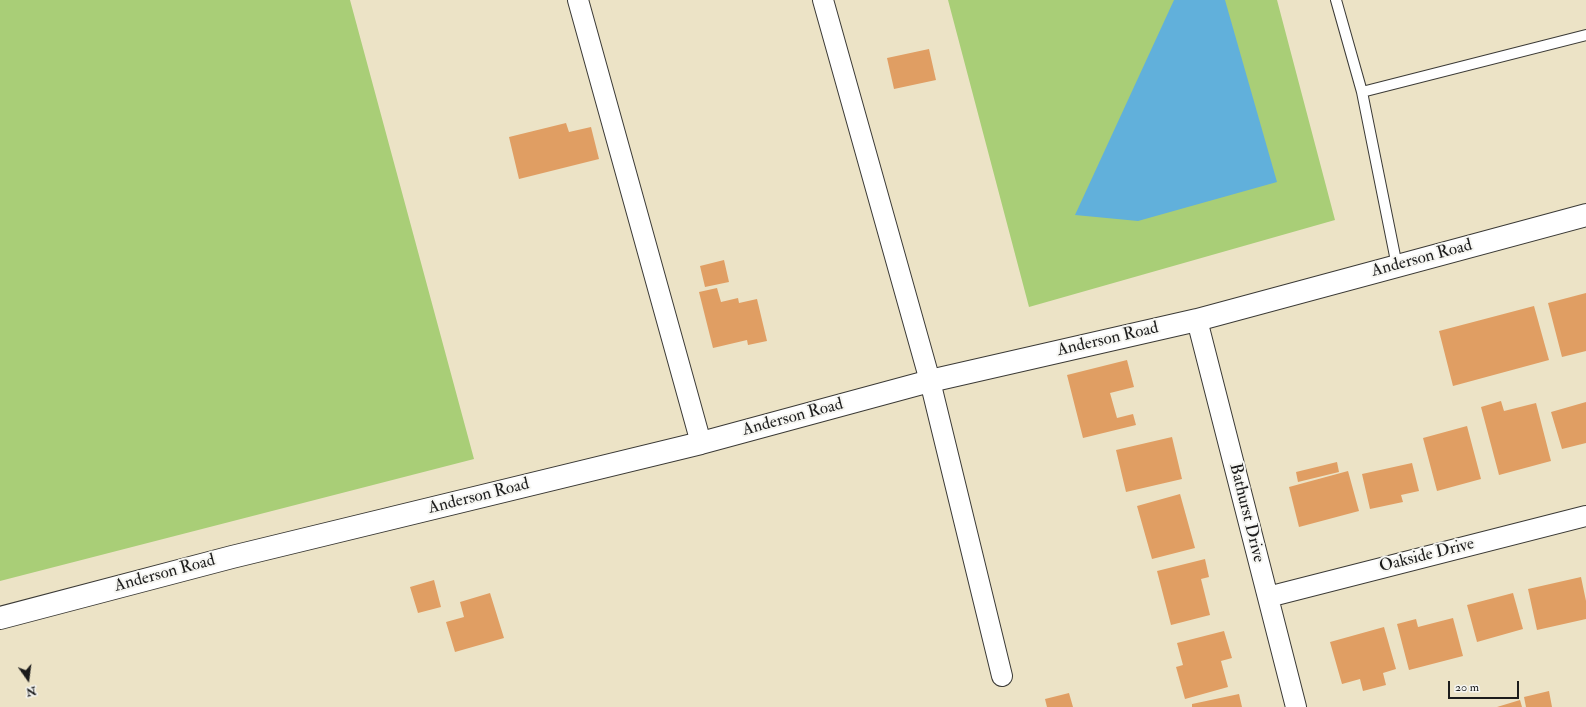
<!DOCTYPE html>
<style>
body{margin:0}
#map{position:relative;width:1586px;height:707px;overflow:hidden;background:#ece3c6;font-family:"IM FELL Double Pica",serif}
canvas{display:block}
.north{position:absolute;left:8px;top:659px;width:40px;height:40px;-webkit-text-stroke:3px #f6f6f2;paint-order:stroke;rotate:166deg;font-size:11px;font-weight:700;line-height:16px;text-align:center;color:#1c1c1c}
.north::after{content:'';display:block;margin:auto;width:14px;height:18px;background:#1c1c1c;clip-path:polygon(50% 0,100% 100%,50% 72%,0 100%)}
.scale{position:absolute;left:1448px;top:681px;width:71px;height:18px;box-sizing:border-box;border:2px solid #1c1c1c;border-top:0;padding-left:5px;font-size:12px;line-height:14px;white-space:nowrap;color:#1c1c1c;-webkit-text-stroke:3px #f6f6f2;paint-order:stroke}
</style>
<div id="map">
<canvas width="1586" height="707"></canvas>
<div class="north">N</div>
<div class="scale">20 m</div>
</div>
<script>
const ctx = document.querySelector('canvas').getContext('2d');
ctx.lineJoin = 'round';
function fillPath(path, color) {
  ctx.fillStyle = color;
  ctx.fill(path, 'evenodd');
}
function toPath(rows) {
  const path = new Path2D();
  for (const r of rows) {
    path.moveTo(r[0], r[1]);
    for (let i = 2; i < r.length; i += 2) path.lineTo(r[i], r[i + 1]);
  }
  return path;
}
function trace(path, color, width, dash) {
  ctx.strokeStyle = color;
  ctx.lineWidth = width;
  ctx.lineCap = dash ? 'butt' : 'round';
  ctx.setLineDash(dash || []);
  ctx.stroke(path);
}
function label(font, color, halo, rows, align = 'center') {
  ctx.font = font + ' "IM FELL Double Pica",serif';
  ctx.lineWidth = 4;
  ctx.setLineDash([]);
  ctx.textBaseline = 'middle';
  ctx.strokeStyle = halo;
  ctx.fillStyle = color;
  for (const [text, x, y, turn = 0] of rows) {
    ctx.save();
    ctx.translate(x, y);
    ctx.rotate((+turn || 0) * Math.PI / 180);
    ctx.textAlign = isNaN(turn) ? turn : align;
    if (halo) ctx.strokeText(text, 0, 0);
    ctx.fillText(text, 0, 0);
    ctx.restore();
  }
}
const green = toPath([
 [0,0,350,0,474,459,0,581],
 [948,0,1277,0,1335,220,1029,307]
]);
const water = toPath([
 [1174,0,1225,0,1277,182,1138,221,1075,215]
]);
const building = toPath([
 [929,49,936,80,894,89,887,58],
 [566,123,569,132,591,127,599,159,519,179,509,137],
 [724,260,729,282,705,287,700,266],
 [717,288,721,302,738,298,739,303,757,299,767,341,748,345,747,340,713,348,699,292],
 [1586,293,1586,351,1562,357,1548,303],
 [1534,306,1549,360,1453,386,1439,331],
 [1127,360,1134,387,1110,393,1117,418,1133,414,1136,425,1083,438,1067,375],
 [1501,401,1504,411,1536,403,1551,461,1499,475,1481,407],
 [1586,402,1586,443,1562,449,1551,412],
 [1467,426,1481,479,1437,491,1423,438],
 [1172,437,1182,479,1126,492,1116,450],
 [1337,462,1339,472,1298,482,1296,472],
 [1412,463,1419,491,1401,495,1403,502,1370,509,1362,474],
 [1348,471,1359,511,1299,527,1289,487],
 [1180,494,1195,548,1152,559,1137,506],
 [1205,559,1209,577,1201,579,1210,615,1171,625,1157,571],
 [1581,577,1586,601,1586,619,1537,630,1528,589],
 [434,580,441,607,418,613,410,587],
 [490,593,504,638,455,652,446,622,464,617,460,602],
 [1513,593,1523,629,1477,642,1467,605],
 [1453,618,1463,656,1409,670,1397,624,1416,619,1418,627],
 [1384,627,1396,669,1383,673,1386,685,1363,691,1360,679,1342,684,1330,642],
 [1224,631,1232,658,1221,661,1228,687,1185,699,1176,667,1183,665,1177,643],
 [1549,691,1552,707,1526,707,1524,697],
 [1069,693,1073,707,1047,707,1045,699],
 [1239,694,1242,707,1192,707,1192,704],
 [1520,700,1522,707,1497,707]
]);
const lane = toPath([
 [1336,0,1362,92,1397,266],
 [1362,92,1586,35]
]);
const street = toPath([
 [578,0,701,443],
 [823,0,930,381,1002,676],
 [1197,320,1296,707],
 [1268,597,1586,516]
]);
const secondary = toPath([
 [0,618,232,557,701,443,930,381,1197,320,1586,215]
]);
const streetNames = [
 ["Anderson Road",1422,259,-15],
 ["Anderson Road",1108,340,-13],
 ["Anderson Road",793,418,-15],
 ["Anderson Road",479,497,-14],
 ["Bathurst Drive",1246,513,76],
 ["Oakside Drive",1427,556,-14],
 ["Anderson Road",165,574,-15]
];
fillPath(green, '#a9ce77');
fillPath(water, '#61b0db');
fillPath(building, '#e09e63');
trace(lane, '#3b3a36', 12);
trace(street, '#3b3a36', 22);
trace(secondary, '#3b3a36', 24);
trace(lane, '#fff', 10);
trace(street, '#fff', 20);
trace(secondary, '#fff', 22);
label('17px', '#1c1c1c', '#f6f6f2', streetNames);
</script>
